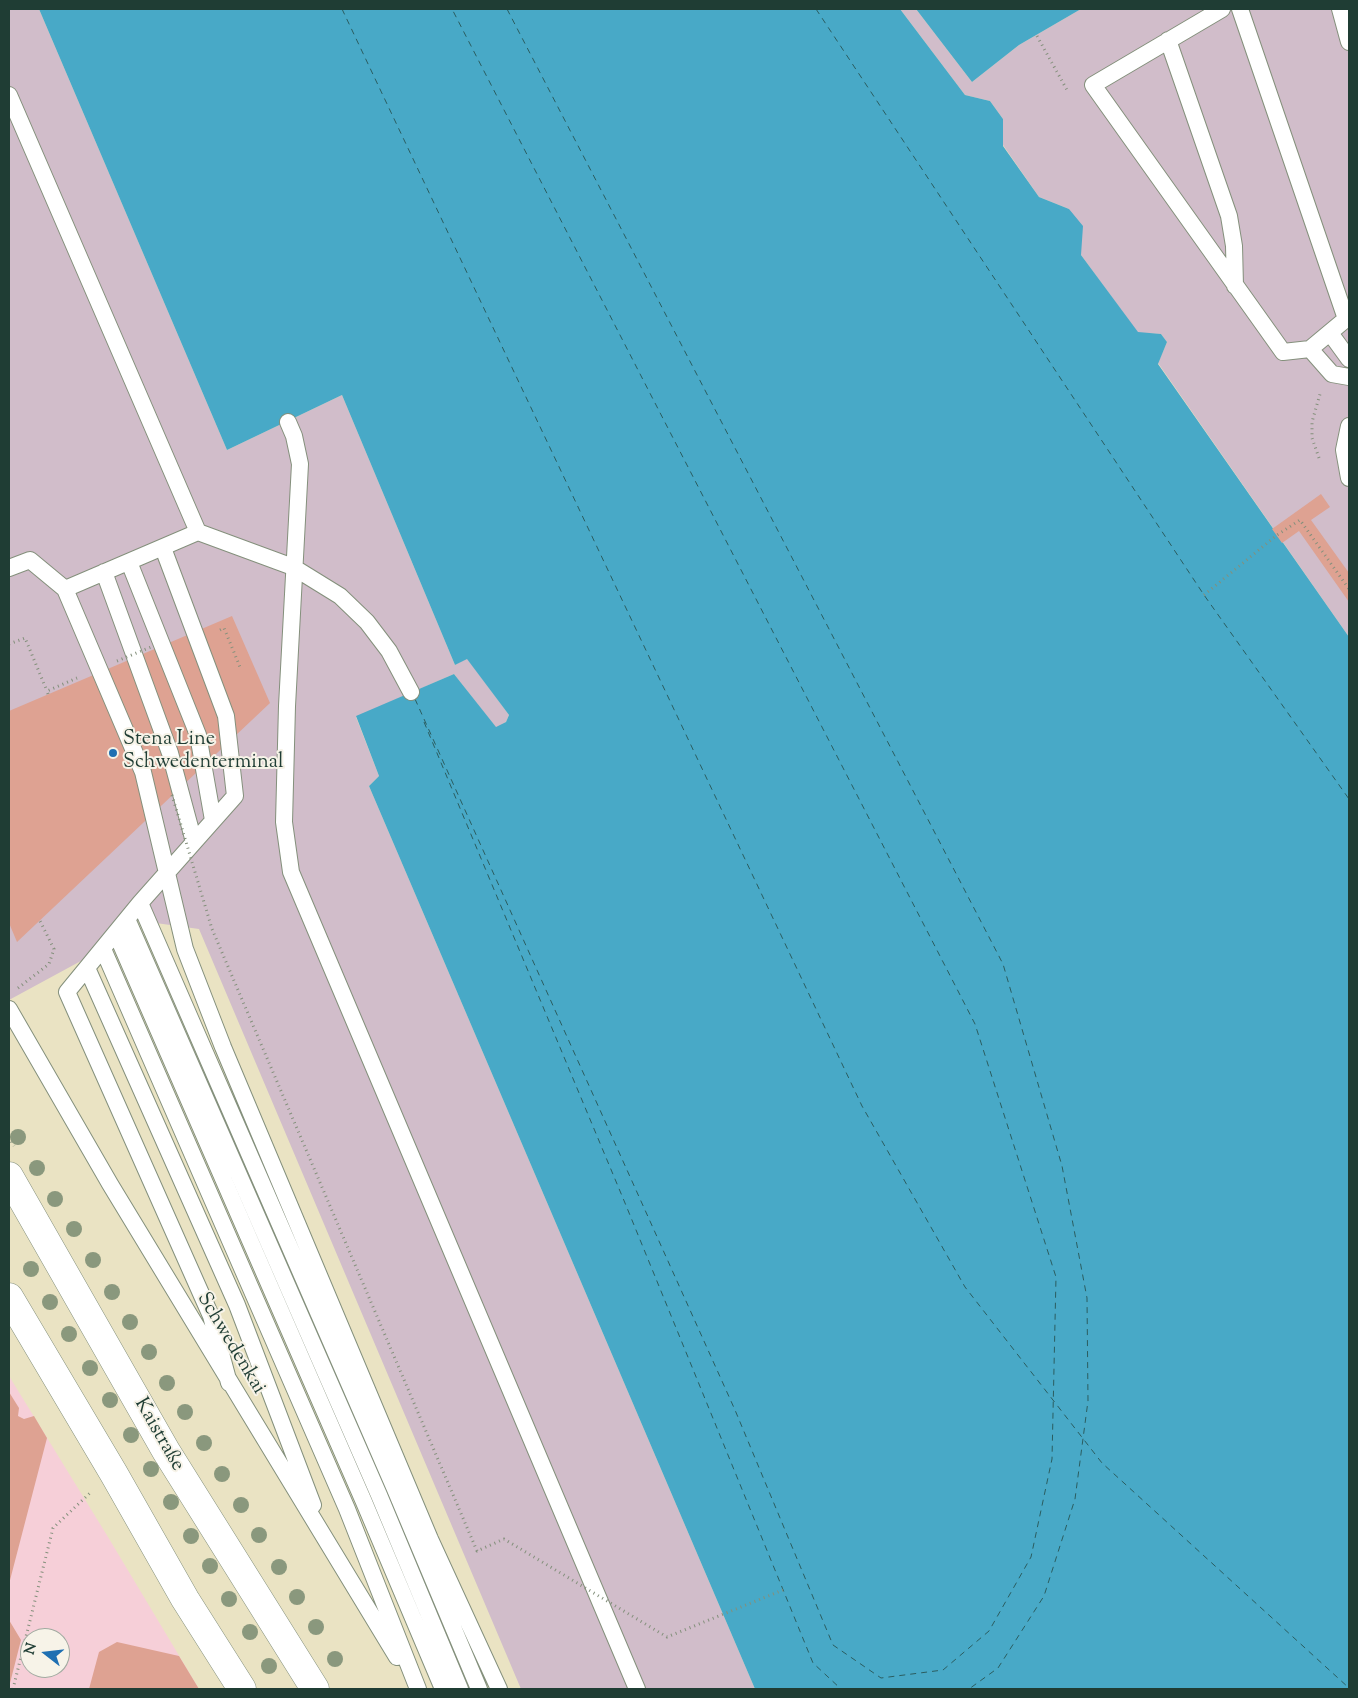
<!DOCTYPE html>
<meta charset="utf-8">
<style>
body{margin:0}
#map{position:relative;width:1358px;height:1698px;overflow:hidden;background:#eae3c3;font-family:"Sorts Mill Goudy",serif}
canvas{display:block}
.frame{position:absolute;inset:0;border:10px solid #1f3d34;pointer-events:none}
.north{position:absolute;left:20px;top:1628px;width:50px;height:50px;box-sizing:border-box;background:#f7f3e8;border:1px solid #a1aaa0;border-radius:50%;rotate:286deg;font-size:14px;font-weight:700;line-height:20px;text-align:center;color:#1f3d34}
.north::after{content:'';display:block;margin:auto;width:18px;height:22px;background:#1f6fb2;clip-path:polygon(50% 0,100% 100%,50% 72%,0 100%)}
</style>
<div id="map">
<canvas width="1358" height="1698"></canvas>
<div class="frame"></div>
<div class="north">N</div>
</div>
<script>
const ctx = document.querySelector('canvas').getContext('2d');
ctx.lineJoin = 'round';
function fillPath(path, color) {
  ctx.fillStyle = color;
  ctx.fill(path, 'evenodd');
}
function toPath(rows) {
  const path = new Path2D();
  for (const r of rows) {
    path.moveTo(r[0], r[1]);
    for (let i = 2; i < r.length; i += 2) path.lineTo(r[i], r[i + 1]);
  }
  return path;
}
function trace(path, color, width, dash) {
  ctx.strokeStyle = color;
  ctx.lineWidth = width;
  ctx.lineCap = dash ? 'butt' : 'round';
  ctx.setLineDash(dash || []);
  ctx.stroke(path);
}
function label(font, color, halo, rows, align = 'center') {
  ctx.font = font + ' "Sorts Mill Goudy",serif';
  ctx.lineWidth = 4;
  ctx.setLineDash([]);
  ctx.textBaseline = 'middle';
  ctx.strokeStyle = halo;
  ctx.fillStyle = color;
  for (const [text, x, y, turn = 0] of rows) {
    ctx.save();
    ctx.translate(x, y);
    ctx.rotate((+turn || 0) * Math.PI / 180);
    ctx.textAlign = isNaN(turn) ? turn : align;
    if (halo) ctx.strokeText(text, 0, 0);
    ctx.fillText(text, 0, 0);
    ctx.restore();
  }
}
const built = toPath([
 [9,1376,108,1537,199,1689,9,1689],
 [30,1638,60,1638,60,1668,30,1668]
]);
const industrial = toPath([
 [9,9,39,9,227,450,342,395,455,665,467,658,509,715,506,722,496,728,454,674,356,717,379,776,369,786,755,1689,521,1689,199,929,127,919,103,949,9,1000],
 [900,9,916,9,972,82,1019,45,1081,9,1349,9,1349,637,1158,363,1167,342,1161,334,1138,333,1081,255,1069,209,1039,197,1003,145,1003,119,990,101,965,95]
]);
const water = toPath([
 [39,9,900,9,965,95,990,101,1003,119,1003,146,1039,197,1069,209,1083,226,1081,255,1138,332,1161,334,1167,342,1158,364,1349,637,1349,1689,755,1689,369,786,379,776,356,716,454,674,496,727,506,722,509,715,467,659,455,665,342,395,227,450],
 [916,9,1081,9,1019,45,972,82]
]);
const ferry = toPath([
 [342,9,862,1106,965,1287,1102,1463,1349,1688],
 [507,9,1003,964,1062,1166,1087,1298,1088,1401,1075,1499,1044,1596,998,1668,969,1689],
 [816,9,1204,595,1349,799],
 [415,699,735,1410,833,1645,881,1678,943,1670,989,1631,1031,1557,1052,1459,1056,1277,975,1024,452,9],
 [424,722,625,1203,813,1663,841,1689]
]);
const building = toPath([
 [1321,494,1330,507,1311,520,1349,573,1349,602,1299,531,1282,543,1272,529],
 [232,616,270,703,17,942,9,923,9,711],
 [9,1392,19,1408,18,1416,24,1419,34,1416,47,1438,9,1584],
 [9,1620,21,1640,9,1687],
 [117,1642,179,1656,199,1689,89,1689,99,1652]
]);
const path = toPath([
 [1037,36,1067,90],
 [1319,458,1312,438,1312,422,1320,394],
 [1204,595,1277,535,1300,520,1349,589],
 [220,630,224,628,240,667],
 [9,644,25,638,47,691],
 [48,694,47,691,77,678],
 [18,988,49,964,54,949,40,921],
 [9,1137,14,1146],
 [13,1689,53,1528,90,1493]
]);
const lane = toPath([
 [1222,9,1093,85,1283,352,1310,349,1346,319,1240,9],
 [1340,9,1349,42],
 [1168,40,1229,216,1234,246,1235,286],
 [9,95,198,532],
 [1330,333,1349,359],
 [1310,349,1332,374,1349,377],
 [288,422,294,436,300,464,287,706,284,822,291,872,637,1689],
 [1349,426,1344,450,1349,478],
 [163,548,226,716,235,796,140,903,67,992,211,1316,229,1383],
 [129,562,198,735,213,820],
 [9,568,30,560,65,589,143,772,185,949,223,1047,430,1539,499,1689],
 [104,572,170,753,194,842],
 [65,589,198,532,293,567,340,596,367,622,389,651,411,692],
 [140,903,395,1489,479,1689],
 [127,919,379,1495,460,1689],
 [116,933,364,1502,443,1689],
 [103,949,347,1509,418,1689],
 [87,968,237,1305,313,1505],
 [9,1009,110,1184,397,1657]
]);
const secondary = toPath([
 [9,1176,166,1451,315,1689],
 [9,1297,114,1474,185,1599,242,1689]
]);
const pathBridge = toPath([
 [117,661,151,647],
 [172,795,212,929,477,1551,504,1539,667,1637,783,1590]
]);
const trees = [
 [18,1137],
 [37,1168],
 [55,1199],
 [74,1229],
 [93,1260],
 [31,1269],
 [112,1292],
 [50,1302],
 [130,1322],
 [69,1334],
 [149,1352],
 [90,1368],
 [167,1383],
 [110,1400],
 [185,1412],
 [131,1435],
 [204,1443],
 [151,1469],
 [222,1474],
 [171,1502],
 [241,1505],
 [259,1535],
 [191,1536],
 [210,1566],
 [279,1567],
 [297,1597],
 [229,1599],
 [316,1627],
 [250,1632],
 [335,1659],
 [269,1666]
];
const markers = [
 [113,753,5,"#1f6fb2"]
];
const poiNames = [
 ["Stena Line",123,741],
 ["Schwedenterminal",123,764]
];
const streetNames = [
 ["Schwedenkai",230,1344,59],
 ["Kaistraße",158,1435,60]
];
fillPath(built, '#f6cfd8');
fillPath(industrial, '#d1bdca');
fillPath(water, '#48a9c7');
trace(ferry, '#2b5d60', 1, [6, 5]);
fillPath(building, '#dea292');
trace(lane, '#84907c', 18);
trace(secondary, '#84907c', 29);
trace(path, '#84907c', 3, [1, 4]);
trace(lane, '#fff', 16);
trace(secondary, '#fff', 28);
trace(pathBridge, '#84907c', 3, [1, 4]);
ctx.fillStyle = '#8a987d';
for (const [x, y] of trees) {
  ctx.beginPath();
  ctx.arc(x, y, 8, 0, 2 * Math.PI);
  ctx.fill();
}
for (const [x, y, r, color] of markers) {
  const dot = new Path2D();
  dot.arc(x, y, r, 0, 2 * Math.PI);
  ctx.fillStyle = color;
  ctx.fill(dot);
  trace(dot, '#f7f3e8', 2);
}
label('20px', '#1f3d34', '#f7f3e8', poiNames, 'left');
label('20px', '#1f3d34', '#f7f3e8', streetNames);
</script>
